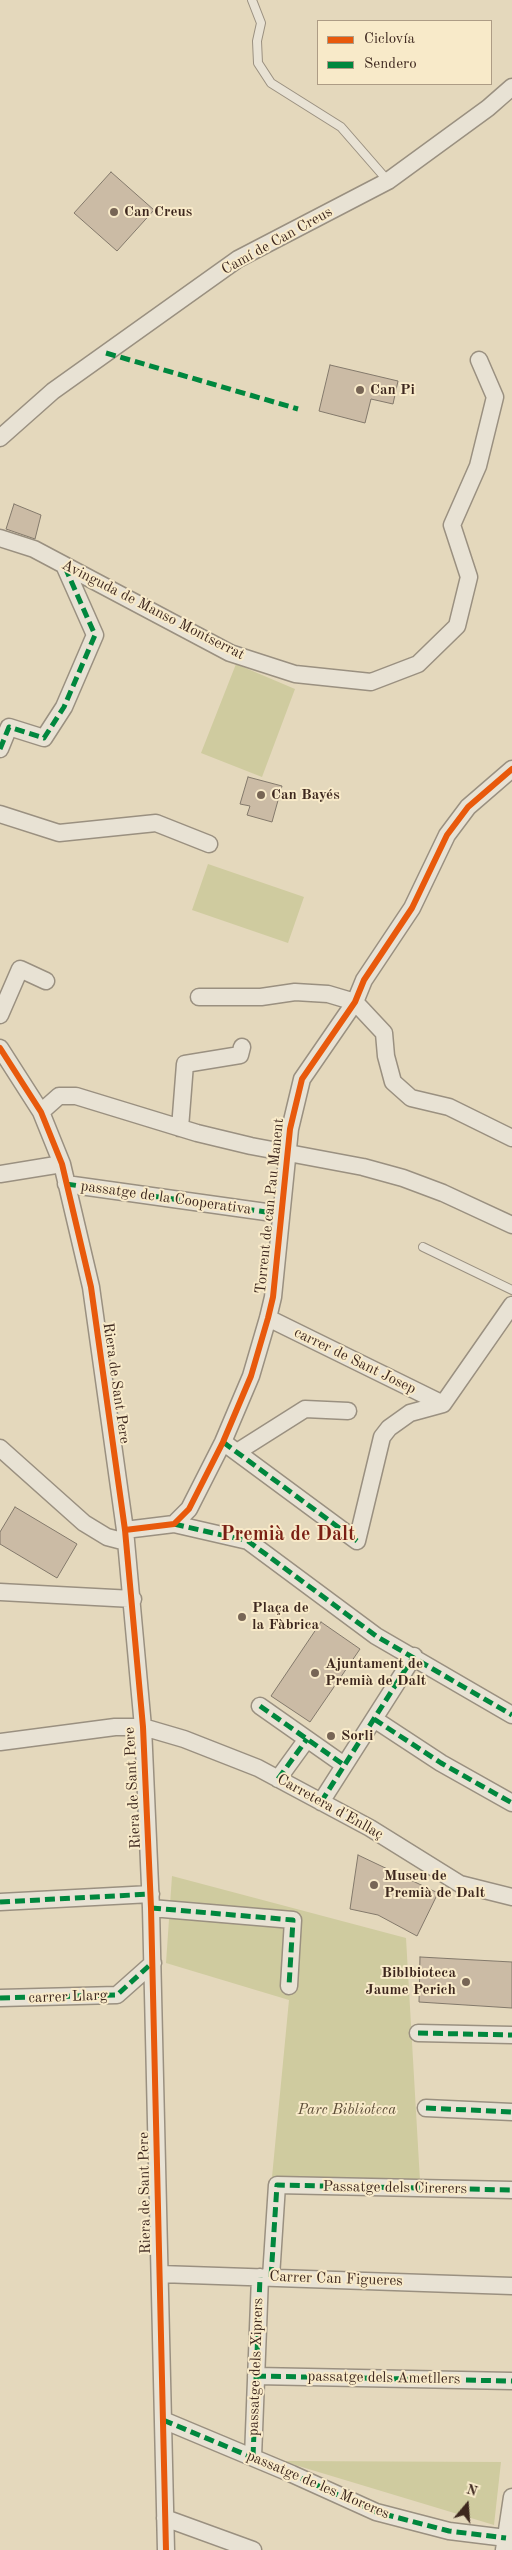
<!DOCTYPE html>
<meta charset="utf-8">
<style>
body{margin:0}
#map{position:relative;width:512px;height:2550px;overflow:hidden;background:#e4d8bc;font-family:"Old Standard TT",serif}
canvas{display:block}
.legend{position:absolute;left:317px;top:20px;width:175px;height:65px;box-sizing:border-box;background:#f8eac9;border:1px solid #ad9c85;margin:0;padding:6px 9px;list-style:none;font-size:15px;color:#3d271e}
.legend li{display:flex;align-items:center;gap:10px;height:25px}
.legend b{width:25px;border:1px solid #ad9c85}
.north{position:absolute;left:442px;top:2480px;width:50px;height:50px;-webkit-text-stroke:4px #f8eac9;paint-order:stroke;rotate:18deg;font-size:14px;font-weight:700;line-height:20px;text-align:center;color:#3d271e}
.north::after{content:'';display:block;margin:auto;width:18px;height:22px;background:#3d271e;clip-path:polygon(50% 0,100% 100%,50% 72%,0 100%)}
</style>
<div id="map">
<canvas width="512" height="2550"></canvas>
<ul class="legend">
<li><b style="height:6px;background:#e8590c"></b>Ciclovía</li>
<li><b style="height:6px;background:#00873e"></b>Sendero</li>
</ul>
<div class="north">N</div>
</div>
<script>
const ctx = document.querySelector('canvas').getContext('2d');
ctx.lineJoin = 'round';
function fillPath(path, color) {
  ctx.fillStyle = color;
  ctx.fill(path, 'evenodd');
}
function toPath(rows) {
  const path = new Path2D();
  for (const r of rows) {
    path.moveTo(r[0], r[1]);
    for (let i = 2; i < r.length; i += 2) path.lineTo(r[i], r[i + 1]);
  }
  return path;
}
function trace(path, color, width, dash) {
  ctx.strokeStyle = color;
  ctx.lineWidth = width;
  ctx.lineCap = dash ? 'butt' : 'round';
  ctx.setLineDash(dash || []);
  ctx.stroke(path);
}
function label(font, color, halo, rows, align = 'center') {
  ctx.font = font + ' "Old Standard TT",serif';
  ctx.lineWidth = 4;
  ctx.setLineDash([]);
  ctx.textBaseline = 'middle';
  ctx.strokeStyle = halo;
  ctx.fillStyle = color;
  for (const [text, x, y, turn = 0] of rows) {
    ctx.save();
    ctx.translate(x, y);
    ctx.rotate((+turn || 0) * Math.PI / 180);
    ctx.textAlign = isNaN(turn) ? turn : align;
    if (halo) ctx.strokeText(text, 0, 0);
    ctx.fillText(text, 0, 0);
    ctx.restore();
  }
}
const green = toPath([
 [236,664,295,689,262,777,201,753],
 [208,864,304,897,288,943,192,910],
 [172,1876,406,1938,420,2181,272,2177,289,2000,166,1963],
 [282,2461,501,2462,494,2525]
]);
const building = toPath([
 [111,172,154,210,117,251,74,213,111,172],
 [330,365,398,381,393,404,371,399,365,423,319,411,330,365],
 [14,504,41,515,35,539,6,529,14,504],
 [248,777,282,786,272,822,247,815,250,806,240,804,248,777],
 [15,1507,77,1544,57,1578,0,1544,0,1532,15,1507],
 [321,1622,360,1649,310,1722,271,1696,321,1622],
 [358,1855,438,1893,417,1936,378,1915,350,1909,358,1855],
 [420,1957,512,1962,512,2008,419,2002,420,1957]
]);
const lane = toPath([
 [252,0,261,23,257,41,258,63,271,83,341,127,388,181],
 [423,1247,512,1290]
]);
const street = toPath([
 [0,438,53,391,238,259,388,181,488,108,512,87],
 [0,538,34,549,230,653,295,674,371,682,418,664,457,626,469,577,452,525,478,466,495,397,479,360],
 [0,749,9,727,44,738,64,707,95,635,64,565],
 [0,814,59,833,156,823,209,844],
 [199,997,261,997,295,992,328,994,355,1002,384,1033,386,1056,393,1082,411,1098,449,1107,512,1138],
 [0,1015,20,969,46,981],
 [0,1048,41,1112,62,1164,91,1287,125,1530,143,1727,151,1908,166,2550],
 [41,1112,59,1096,76,1096,197,1133,251,1146,363,1167,403,1178,443,1193,512,1225],
 [180,1128,185,1064,240,1055,242,1047],
 [0,1174,62,1164],
 [66,1184,266,1212],
 [268,1318,443,1404],
 [223,1442,357,1541,382,1437,389,1428,410,1413,443,1404,512,1305],
 [0,1448,84,1523,107,1537,126,1542],
 [237,1452,305,1409,348,1411],
 [174,1524,248,1541,376,1636,512,1715],
 [125,1530,174,1524,189,1509,223,1442,251,1376,268,1318,273,1297,290,1129,302,1079,355,1002,364,980,412,908,447,835,468,807,512,769],
 [0,1592,133,1599],
 [260,1706,344,1765],
 [374,1719,441,1763,512,1803],
 [0,1742,115,1727,143,1727,184,1739,258,1768,370,1828,460,1884,512,1897],
 [278,1779,307,1739],
 [321,1802,414,1656],
 [0,1902,151,1894],
 [151,1908,293,1920,289,1986],
 [0,1998,117,1995,153,1963],
 [418,2033,512,2035],
 [426,2108,512,2112],
 [160,2274,512,2286],
 [271,2277,277,2185,512,2190],
 [256,2376,512,2381],
 [163,2420,292,2474,376,2512,449,2531,506,2538],
 [253,2457,260,2277],
 [165,2518,253,2550],
 [504,2550,512,2497]
]);
const quiet = toPath([
 [106,353,298,409],
 [0,749,9,727,44,738,64,707,95,635,64,565],
 [66,1184,266,1212],
 [223,1442,357,1541],
 [174,1524,248,1541,376,1636,512,1715],
 [260,1706,344,1765],
 [374,1719,441,1763,512,1803],
 [278,1779,307,1739],
 [321,1802,414,1656],
 [0,1902,151,1894],
 [151,1908,293,1920,289,1986],
 [0,1998,117,1995,152,1963],
 [418,2033,512,2035],
 [426,2108,512,2112],
 [271,2277,277,2185,512,2190],
 [256,2376,512,2381],
 [163,2420,292,2474,376,2512,449,2531,506,2538],
 [253,2457,260,2277]
]);
const cycleway = toPath([
 [0,1048,41,1112,62,1164,91,1287,125,1530,143,1727,151,1908,166,2550],
 [125,1530,174,1524,189,1509,223,1442,251,1376,268,1318,273,1297,290,1129,302,1079,355,1002,364,980,412,908,447,835,468,807,512,769]
]);
const markers = [
 [114,212,5,"#776555"],
 [360,390,5,"#776555"],
 [261,795,5,"#776555"],
 [242,1617,5,"#776555"],
 [315,1673,5,"#776555"],
 [331,1736,5,"#776555"],
 [374,1885,5,"#776555"],
 [466,1982,5,"#776555"]
];
const poiNames = [
 ["Can Creus",124,212],
 ["Can Pi",370,390],
 ["Can Bayés",271,795],
 ["Plaça de",252,1608],
 ["la Fàbrica",252,1625],
 ["Ajuntament de",325,1664],
 ["Premià de Dalt",325,1681],
 ["Sorli",341,1736],
 ["Museu de",384,1876],
 ["Premià de Dalt",384,1893],
 ["Biblbioteca",456,1973,"right"],
 ["Jaume Perich",456,1990,"right"]
];
const streetNames = [
 ["Camí de Can Creus",277,241,-29],
 ["Avinguda de Manso Montserrat",153,610,27],
 ["passatge de la Cooperativa",166,1198,8],
 ["Torrent de can Pau Manent",270,1206,-84],
 ["carrer de Sant Josep",355,1361,26],
 ["Riera de Sant Pere",116,1383,82],
 ["Riera de Sant Pere",133,1788,-93],
 ["Carretera d'Enllaç",330,1807,29],
 ["carrer Llarg",68,1997,-2],
 ["Passatge dels Cirerers",395,2188,1],
 ["Riera de Sant Pere",145,2193,-91],
 ["Carrer Can Figueres",336,2279,2],
 ["passatge dels Xiprers",256,2367,-88],
 ["passatge dels Ametllers",384,2378,1],
 ["passatge de les Moreres",318,2485,23]
];
const parkNames = [
 ["Parc Biblioteca",347,2110]
];
const districtNames = [
 ["Premià de Dalt",288,1535]
];
fillPath(green, '#cfcb9f');
fillPath(building, '#cbbba5');
trace(building, '#83796b', 1);
trace(lane, '#9a9080', 10);
trace(street, '#9a9080', 19);
trace(lane, '#e8e2d4', 8);
trace(street, '#e8e2d4', 16);
trace(quiet, '#00873e', 5, [10, 5]);
trace(cycleway, '#e8590c', 6);
for (const [x, y, r, color] of markers) {
  const dot = new Path2D();
  dot.arc(x, y, r, 0, 2 * Math.PI);
  ctx.fillStyle = color;
  ctx.fill(dot);
  trace(dot, '#f8eac9', 2);
}
label('bold 15px', '#3d271e', '#f8eac9', poiNames, 'left');
label('15px', '#3d271e', '#f8eac9', streetNames);
label('italic 15px', '#5d4e38', '#f8eac9', parkNames);
label('bold 20px', '#7a1f14', '#f8eac9', districtNames);
</script>
